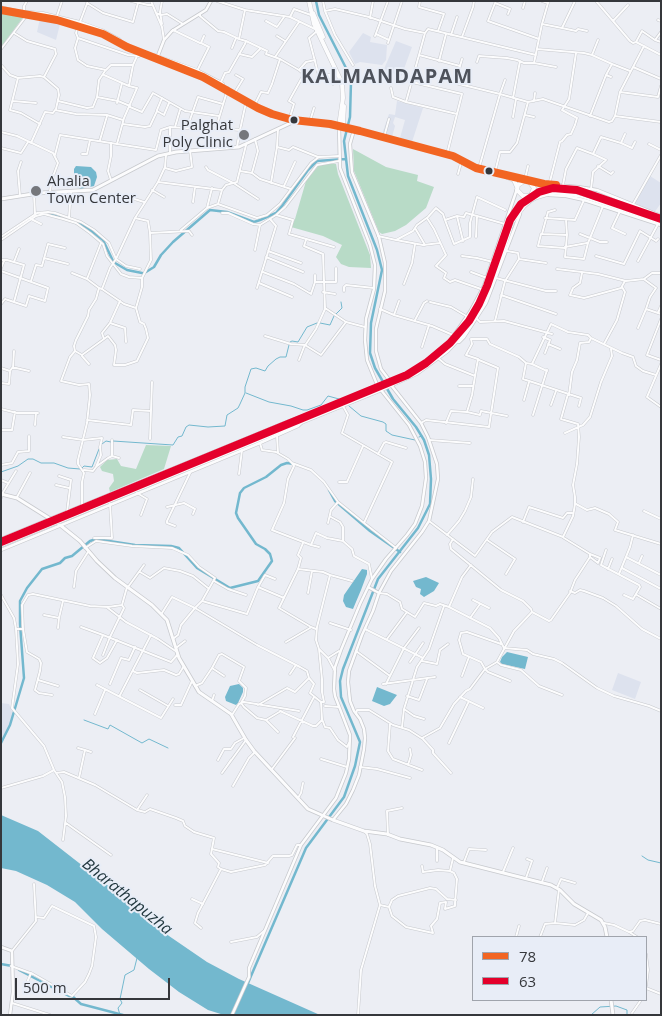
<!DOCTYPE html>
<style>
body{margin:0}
#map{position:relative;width:662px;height:1016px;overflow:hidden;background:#eceef4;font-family:"Open Sans",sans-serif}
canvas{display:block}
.frame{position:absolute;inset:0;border:2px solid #35373b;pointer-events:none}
.legend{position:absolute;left:472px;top:936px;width:175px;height:65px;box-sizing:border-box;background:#e8edf7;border:1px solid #a0a4ac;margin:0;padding:6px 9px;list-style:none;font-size:15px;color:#35373b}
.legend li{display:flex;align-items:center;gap:10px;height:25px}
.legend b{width:25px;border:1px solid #a0a4ac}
.scale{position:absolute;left:15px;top:978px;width:155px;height:22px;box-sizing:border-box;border:2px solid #35373b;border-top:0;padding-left:6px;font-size:15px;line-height:18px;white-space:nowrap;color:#35373b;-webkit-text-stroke:4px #e8edf7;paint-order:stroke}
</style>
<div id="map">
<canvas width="662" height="1016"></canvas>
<div class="frame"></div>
<ul class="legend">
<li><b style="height:6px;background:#f26522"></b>78</li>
<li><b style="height:6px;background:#e4002b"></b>63</li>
</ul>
<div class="scale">500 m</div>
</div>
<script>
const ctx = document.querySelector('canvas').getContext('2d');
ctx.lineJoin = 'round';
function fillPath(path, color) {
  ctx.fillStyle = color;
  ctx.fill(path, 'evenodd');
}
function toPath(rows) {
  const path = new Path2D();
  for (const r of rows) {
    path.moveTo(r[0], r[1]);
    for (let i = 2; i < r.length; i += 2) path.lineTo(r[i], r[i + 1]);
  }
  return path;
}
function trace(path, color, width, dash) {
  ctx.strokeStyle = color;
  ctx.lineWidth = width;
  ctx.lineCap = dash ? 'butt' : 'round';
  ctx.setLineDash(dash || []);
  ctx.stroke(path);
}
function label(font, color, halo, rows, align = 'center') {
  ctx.font = font + ' "Open Sans",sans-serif';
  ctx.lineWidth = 4;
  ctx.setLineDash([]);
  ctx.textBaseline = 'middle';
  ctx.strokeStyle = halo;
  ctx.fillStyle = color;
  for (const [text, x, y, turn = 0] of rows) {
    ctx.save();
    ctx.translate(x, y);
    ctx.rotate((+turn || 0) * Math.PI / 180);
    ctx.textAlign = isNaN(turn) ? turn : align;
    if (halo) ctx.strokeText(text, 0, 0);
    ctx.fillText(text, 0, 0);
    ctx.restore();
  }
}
const built = toPath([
 [40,18,60,24,56,40,37,32],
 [363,33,371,37,370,42,387,45,386,60,382,65,360,62,355,64,349,52],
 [396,41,412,47,401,77,384,69],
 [397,101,423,108,412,142,400,138,405,120,395,117,393,123,395,126,392,137,382,134,389,114,395,115],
 [650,176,661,183,661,203,654,213,635,203],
 [618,673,641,682,635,699,612,690],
 [1,703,9,704,13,714,9,728,1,741]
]);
const green = toPath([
 [1,12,24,16,1,47],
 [353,149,386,167,418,175,417,181,434,187,426,208,406,225,395,231,382,234,379,232,354,171],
 [328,163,336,164,338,174,370,255,371,268,349,267,341,264,336,257,342,245,323,236,291,227,295,219,306,181,319,165],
 [146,445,171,446,164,469,110,492,109,488,114,481,113,474,102,471,100,467,107,460,117,459,121,466,136,469]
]);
const water = toPath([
 [76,166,91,167,96,172,97,177,94,186,81,189,74,186,74,169],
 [362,569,367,570,367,574,361,590,353,609,346,607,343,601,344,595],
 [426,577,439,583,434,591,424,597,420,594,421,589,416,587,413,581],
 [507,652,528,657,525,669,502,664,500,662,502,657],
 [239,684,243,688,243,692,238,703,236,705,226,701,225,697,230,686],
 [377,687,397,695,390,704,384,706,372,701],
 [1,815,38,831,115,891,169,936,207,962,239,979,320,1015,224,1015,208,1010,179,992,149,969,102,929,75,902,47,885,16,871,1,868]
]);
const stream = toPath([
 [336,314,342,308,341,302],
 [320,323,330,325,334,316],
 [290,342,292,341,298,342,307,327,317,323],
 [246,393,269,402,291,406,303,410,307,410,321,405,328,396,339,399],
 [349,406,361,416,383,422,386,424,386,431,392,435,415,440],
 [419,437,422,436],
 [113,441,173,445,178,437,182,436,186,427,189,425,208,427,225,426,227,415,238,408,240,404,245,393,245,387,251,369,256,368,265,371,268,366,276,359,280,357,286,357,289,345],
 [102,444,106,441,111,442],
 [82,468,84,466,92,467,99,449],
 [1,472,18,466,28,459,33,459,41,463,54,463,68,468,80,469],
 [84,720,108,729,110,725,142,743,149,739,168,748],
 [642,856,648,860,661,863],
 [120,1015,118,1008,122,1003,120,999,125,975,134,970,137,958],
 [591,1015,600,1007,616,1006,627,1010,627,1015]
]);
const canal = toPath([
 [30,218,40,214,48,214,69,220,86,227,103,240,113,261],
 [115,263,127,270,142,273],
 [146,272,154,267,161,255,173,242,210,210,227,212,254,222,260,220,276,213,282,206,308,170,317,161,345,159],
 [329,490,335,501,370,531,400,552],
 [1,743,10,725,24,678,20,624,20,601,27,588,42,569,60,563,65,558,72,556,90,541,96,539,135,545,171,546,179,548,197,568,230,588,258,581,272,561,270,554,265,549,256,544,238,518,236,513,240,493,244,488,266,477,281,465,287,463,294,464],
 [1,964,12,966],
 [19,970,69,996,72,996,81,1004,123,1015],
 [248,983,306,848,344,797,355,766,360,742,341,697,340,681,343,669,378,579,418,528,430,504,431,479,429,455,424,440,416,427,393,399,375,368,370,353,371,323,382,270,377,250,348,176,344,141,350,117,351,82,346,68,319,15,316,1]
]);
const minor = toPath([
 [131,1,148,5,152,5],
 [151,1,162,27,164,40],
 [162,1,160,12,162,24],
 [323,1,325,11],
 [420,1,419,7,444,14,438,31],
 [542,1,548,3,549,1],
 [596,1,630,41,633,43,636,42,661,55],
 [87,3,103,13,133,22,138,3],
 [523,8,525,1],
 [245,10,290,17,315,29],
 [24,13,24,6,27,1],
 [156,13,161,15,167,14,183,24],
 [200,14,200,16,218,31,224,32,239,39,245,10,217,1],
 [508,14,510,9,495,3,488,21,539,39],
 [57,16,62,1],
 [290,17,294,9,311,15],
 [370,18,373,1],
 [658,20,661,21],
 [266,21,277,27,284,17],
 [613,21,628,5],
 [80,22,88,1],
 [542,24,548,3],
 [78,26,76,33,78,38,75,48,78,60,87,66,106,70,111,65,133,65,137,56],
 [562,28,576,31,578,29,587,31],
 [173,30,200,43],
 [317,31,309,38,318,73,329,75,338,75],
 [14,33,27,41,55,49,56,54,44,77],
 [376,34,389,40],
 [451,35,457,17],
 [277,36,285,41],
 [375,36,388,1],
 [462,37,473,7,474,1],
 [78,38,128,55,139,56,142,54],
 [655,40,661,42],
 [246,41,267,51,266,54,280,59,272,84,268,93,261,92,255,104],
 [636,42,642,31,655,40,661,32],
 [388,43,402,1],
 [232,48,236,38],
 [1,49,27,15],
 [537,49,584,53,592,55,612,64,606,75,611,77],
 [239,54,252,57,261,48],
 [419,55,425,33],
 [592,55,598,40],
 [275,57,299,22],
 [280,59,299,70,306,62,315,60],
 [439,61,446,34],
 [477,62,479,56,507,58,517,60,524,63,534,63,542,24,562,28,575,1],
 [534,63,556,67],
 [612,64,630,71],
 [1,65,10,75,18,78,10,110,21,113,40,124],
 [353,65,335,35,325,11,335,9,369,17,405,29,425,33,428,29,536,55],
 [460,66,462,59],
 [633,67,661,79],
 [197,71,209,47,201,43,204,36],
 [104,75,122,83],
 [329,75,333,84],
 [18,78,40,76,44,77,58,89,59,95,56,109],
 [505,80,500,94,528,102,543,99,609,122,612,121,615,116,620,92,658,97,661,86],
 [221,82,225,73,229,72,245,44,246,41,239,39],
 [412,82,462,94,457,114],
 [228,88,216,128,240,130,245,107,247,102],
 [391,88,393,97,406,102,419,55,460,66,456,83,459,84,500,94,479,168],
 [235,92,243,79,236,75],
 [620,92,644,46],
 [97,97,118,101,130,106],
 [513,98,520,61],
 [13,101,36,103],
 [58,101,87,108,93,107,97,97,99,80,105,71],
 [534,101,535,93],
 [406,102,457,114,447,154],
 [117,103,122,83,129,86,133,65],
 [130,107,142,112,153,93,185,111,219,116],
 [157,110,162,98],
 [525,115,534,117],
 [590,116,606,75],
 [615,116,661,122],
 [290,117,294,104,289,101,304,74,299,70],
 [513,117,516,99],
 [310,121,314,108],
 [123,124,145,127,150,126,157,111,164,115,169,103],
 [170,127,170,152],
 [175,127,180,110],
 [216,128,187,128,198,97,223,104],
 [278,129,277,147,289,150,293,147,318,157],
 [1,132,17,136,53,153,58,163,52,179,50,191],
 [384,137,389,119],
 [100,140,107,116],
 [31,143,45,112,53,113,55,110,76,114,107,115,123,120],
 [621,143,632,148,635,142],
 [117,144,156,150,161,130,170,127,187,128],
 [649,144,661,150],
 [237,147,240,130],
 [1,148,21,153,28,142],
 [82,154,87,154,90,140],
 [55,155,60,135,117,144,124,118,137,88,129,86],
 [166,155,165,167,158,182,222,190,226,185,237,182,246,145],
 [598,166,611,174,613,172],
 [206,167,208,170,233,183],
 [165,168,176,171,192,167,190,150],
 [240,171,252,173,260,179,291,189],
 [495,172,500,152,510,152,517,143,528,102],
 [252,173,258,151,255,139],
 [458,174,461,163],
 [525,179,528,166],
 [111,180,108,171,111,156,111,143],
 [271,183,277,147],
 [235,184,258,199],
 [549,185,560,142,562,141,567,135,571,134,575,125,577,118,562,110,569,99,576,53],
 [563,185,566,169,577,148,593,154,601,137,621,143,625,134],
 [284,186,295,162],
 [591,189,593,172,606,160,593,154],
 [152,190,164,197],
 [34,194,35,214],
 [20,196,18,171,21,162],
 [128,197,144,202],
 [193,202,195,187],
 [218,204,222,190],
 [632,206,661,155],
 [207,208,212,188],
 [555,210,548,212,542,234,567,235],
 [620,211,612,228,625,234],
 [222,213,228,213,253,224,260,225,276,215,285,207,317,165,339,161],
 [276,215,293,220,289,234,334,247],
 [457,216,463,241],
 [477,216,505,224],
 [69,217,71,192],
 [135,218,148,221,150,233,189,231,192,235],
 [427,218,434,229,445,253,446,255,436,266,446,273,444,278,450,282,455,280,481,289],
 [545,218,575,220,584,200],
 [31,219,41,224],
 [445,220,454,244,470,237,470,223,477,197,505,210],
 [566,220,567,235,565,257,584,259,588,243,603,206],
 [415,228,425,245],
 [181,230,207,208,218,204,257,218,267,215,280,204,311,163,319,157,339,156],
 [541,234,538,246,565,248],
 [580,234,600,242,607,242],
 [378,236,396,240,413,231,417,225,428,217,436,208,443,214,445,220,457,216,464,217,466,213,477,216,476,237],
 [1,237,37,213,48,212,55,213,81,222,94,230,109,243,116,259,126,266,140,269],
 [1,240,36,216,44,214,63,219,76,223,90,233,103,244,107,256,121,274,129,277,142,278],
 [306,240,304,246,323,254,325,308,346,322,365,327],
 [396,240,423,245,440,243],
 [565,247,587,243],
 [255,250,260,225],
 [268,251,301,263],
 [507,251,518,253,519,259],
 [462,256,477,258,493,262],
 [596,256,624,264,640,231,656,241,658,239],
 [266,257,303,272],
 [44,258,68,264],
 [519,259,546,263],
 [1,260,7,260,24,265,14,302,5,299,1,304],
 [638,261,658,224],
 [14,262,19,249],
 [1,268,4,261],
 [557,269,598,274,626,281,644,279,652,273,661,273],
 [1,271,48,288,45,301,29,296,26,306,14,302],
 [263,272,294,284,311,294,315,282,336,282,336,268],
 [471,272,487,278],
 [72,273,87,279,99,288],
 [582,273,580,283,573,288,570,295,584,298,588,297,621,288,625,281],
 [496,278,546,291,556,291],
 [87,279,101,243],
 [645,280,656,288,650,297,646,309],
 [31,281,36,265,42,266,48,244,65,248],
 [315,282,315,275],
 [259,283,292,297],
 [404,284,412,263,415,244],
 [257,288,276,226,270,219],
 [344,291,344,287,346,285,374,288],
 [323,292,335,294],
 [501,295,556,314],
 [430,302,451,307,468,317],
 [136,308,142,287,142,278,151,260,150,233],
 [380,309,394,315,432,326,453,335],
 [658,313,661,306],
 [394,315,399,301],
 [477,319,480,322,504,321,552,334],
 [661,319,647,355,661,360],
 [415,320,424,303,427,301],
 [495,321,505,281,519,259],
 [110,323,125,328,126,342],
 [638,328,646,309,661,314],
 [265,336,291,344,305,345,321,355,346,322],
 [543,337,550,340,545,353],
 [104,339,108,336,115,345,116,350,114,365,125,365,137,361,148,338,146,329,144,324,140,322,136,308,124,304,102,289,110,268,116,259,135,218,158,182],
 [548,344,560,349],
 [604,344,617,320,625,292,622,287],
 [422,347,429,325],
 [75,351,82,355,104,339,102,333,110,323,120,301],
 [82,356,89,364],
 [438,358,445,364,475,376,472,395,467,412,480,415,481,411,507,416],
 [299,360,304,347,316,329,325,309],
 [526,363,532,364,547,371],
 [532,364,551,324,568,332,588,335,591,338],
 [661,364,647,397,661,407],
 [1,368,10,371,12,368,16,368,29,371],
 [13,368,14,351],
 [475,376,478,359,466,355,472,344,471,339,487,339,490,344,519,357,526,363,523,379,581,398,579,406],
 [1,383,9,384,10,372],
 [459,386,473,386],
 [569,395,572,372,577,360,580,343,589,342,591,338,622,353,633,357,636,366,643,371,656,375],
 [524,400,529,382],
 [551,405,556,391],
 [343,406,348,415,342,433,392,462,364,523,396,548],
 [1,409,17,413,38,413],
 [533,415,547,370],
 [87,420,131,425,133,410,151,411],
 [421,423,426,420,489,427,498,368,479,360],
 [446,423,451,411,467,412],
 [35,425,36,413],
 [2,430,12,430,15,412],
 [565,433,583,425,590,417,601,382,612,356,611,349],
 [277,436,278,453],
 [63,437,83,440,102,438,100,447,101,455,96,467,93,471,84,470],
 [150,439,152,382],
 [112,440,112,456],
 [429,440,470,443],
 [260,443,262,450,276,452,288,459,292,463,311,470,324,482,338,502,364,523],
 [378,454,384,443,386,442,406,448],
 [292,463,294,466,288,479,284,503,272,530,311,545,319,547],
 [1,465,12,463,18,452,29,451,29,436],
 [97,466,108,458,112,456,119,458],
 [239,474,242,450],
 [59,476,71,480,67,512],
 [1,480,8,483],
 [339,482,347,482,363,446],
 [56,485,69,488],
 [137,493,147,499,141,515],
 [17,497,30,473],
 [1,498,2,494,16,471],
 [576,504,587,510,595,508,609,514,618,522,615,530,661,544],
 [82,507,82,482,84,473,78,464,78,460,87,423,90,395,89,384,79,385,61,381,70,357,75,351,74,346,76,340,88,316,89,310,96,299,99,288,102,289],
 [167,507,184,503,195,509,193,514],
 [644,511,661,519],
 [331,517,340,522,343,527,343,541],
 [429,521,475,556,492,532,512,517,563,537,573,516,575,504,575,497,573,485,577,464,579,437,578,424,561,419,568,394],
 [523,522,529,507,563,518,567,513,572,513],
 [328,523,331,510,338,502],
 [175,526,167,523,167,521,190,473],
 [447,535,459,521,465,511,471,497,473,479],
 [94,538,112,538,110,504],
 [453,539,450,544,451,549,501,590,523,601,531,609,532,612,514,631,497,662,485,669,481,662,463,654,459,640,461,633,467,632,501,644],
 [487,540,515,559,506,574],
 [303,543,298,555,301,558,298,569,279,608,311,627,316,629],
 [311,545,316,533,327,538,343,541,352,549,354,556,369,564,372,579],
 [85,548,96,541,132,546,172,548,188,555,199,567,215,578,202,601,195,608,172,597,162,613],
 [606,550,601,565,639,585,640,587,633,599,624,595],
 [590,554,600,558,598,563],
 [590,557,598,563],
 [626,557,661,575],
 [639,563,642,556],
 [622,568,661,589],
 [298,569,323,572,330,575],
 [608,569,612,559],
 [140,572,150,578,164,568,180,571,193,576,208,588],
 [619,574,630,547,633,535],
 [214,581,228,589,246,595],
 [74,587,76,571,88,552],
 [128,587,144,565],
 [258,587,284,598],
 [570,591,575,593,580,590,584,591,603,598,616,606,642,629,661,639],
 [308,593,312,571],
 [379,593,387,594,400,602,402,609,415,617,424,603,436,606,440,604,449,607,490,628,499,638,504,648,527,650,533,654,554,659,562,663,597,688,614,696,649,706,661,711],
 [1,595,14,618,16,629,18,664,12,708,44,746,54,770],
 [637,595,661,609],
 [473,600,489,608],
 [202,601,247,614,258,587,265,575,275,579],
 [449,607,462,577,471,565],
 [108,608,126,622,158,639,177,652],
 [532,612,549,621,551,620,570,593,575,580,590,557,590,554,564,538],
 [44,615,59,618,63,601],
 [470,618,480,604],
 [330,623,351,630],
 [81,627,103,635,93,658,100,663,107,658,117,640],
 [58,628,59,618],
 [16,629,23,629,22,605,28,595,33,594,90,606,108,607,122,605,127,587],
 [23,629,27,652,39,659,41,663,40,671,35,690,39,693,52,695],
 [365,629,423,658],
 [103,635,171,662,178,654],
 [174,638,178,635,181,625,195,608,257,645,300,667,307,671,309,678,314,684,310,693,321,702,322,719,325,727,330,728,338,740,347,747,349,743],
 [387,639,407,612],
 [286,642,310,628],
 [176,648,185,641],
 [319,649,328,658,335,671],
 [356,651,390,676],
 [103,655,110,637,124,608,122,605],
 [328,658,339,651],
 [422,661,437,664,440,650,448,644],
 [410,662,423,643],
 [497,662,501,665,521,670,539,686,562,695],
 [133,671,137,673,164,670,176,675,179,674,184,666],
 [290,674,296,665],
 [224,676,212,668,219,655,222,654,244,667,239,681,246,688,245,696,241,703,244,707,257,718,266,720,278,732],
 [462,676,469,657],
 [38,680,58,686],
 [110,684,121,658,129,660,135,647],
 [383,684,435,677],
 [386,684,404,648,419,628],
 [97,685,161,718,173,699],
 [195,686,202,683,212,668],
 [140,690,168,706],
 [120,695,151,635],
 [407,696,419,700,427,679],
 [460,697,483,708],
 [212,701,214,695],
 [321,702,324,702,322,692,322,679,319,649,316,640,317,627,330,575,352,581],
 [175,705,181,705,192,681],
 [258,705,287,688,295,692,309,678],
 [325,706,339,707],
 [404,709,414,716,424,719],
 [280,711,313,726,316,726,322,720],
 [95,714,105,690],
 [356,714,357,710,369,710,393,725,409,730,423,739,433,750,433,753,451,773],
 [232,715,239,704,244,702,299,711],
 [266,720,281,711],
 [390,724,388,751,393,759,422,770],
 [402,727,404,709,417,667,429,649,444,606],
 [293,737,314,697],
 [422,738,440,728,454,704,466,691,470,689,485,669,488,672,510,681],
 [449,743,468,703],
 [78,748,85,750],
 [321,759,347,767],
 [218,760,224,749,231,749,235,743,244,738],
 [231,760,222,773,246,740],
 [408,765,411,755,410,749],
 [360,767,377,769,410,778],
 [272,769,295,738],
 [56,773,64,772,95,785,137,810,145,812,150,809,176,818,183,821,185,826,194,832,214,838,211,854,219,863,218,867,221,869,198,913,195,923,201,928],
 [79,778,85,750,91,752],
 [233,786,249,758,255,752],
 [1,788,43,776,54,770,62,782,65,797,66,816,63,840],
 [298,798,301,793,303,783],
 [137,810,147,795],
 [66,823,111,855],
 [388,835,387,811,402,808],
 [212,849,268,863],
 [437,861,437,848],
 [464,862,469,849,486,850],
 [422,866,423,872,438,870,450,871],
 [221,869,231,872,265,865,273,856,289,856,292,855,297,845,301,845],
 [503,872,513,848],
 [526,878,532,861,527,859],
 [542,882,547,868],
 [557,888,561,879,575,883],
 [192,899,203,904],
 [380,905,389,907,392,900,398,896,430,888,436,889,447,899,456,900],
 [389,907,392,916,406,927,433,933,431,926,437,919,440,903,446,902,445,909,455,906,455,903,457,879,454,873,450,871,453,858],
 [555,923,575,925,584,920,588,913],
 [604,923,614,925,629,932,633,931,640,921,645,920,661,924],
 [629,932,637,937],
 [516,937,519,926],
 [540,937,545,924,555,923,559,889],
 [231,942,257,937,264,931],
 [12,951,36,921,34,884],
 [646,954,648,970,646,986],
 [11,966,33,974,72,996,85,982,89,974,92,966,96,937,94,926,52,906,44,918,36,917],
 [26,985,31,973],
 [646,988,661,994],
 [12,1003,50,1015],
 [632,1013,641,1000],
 [358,1015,361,970,380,905,375,886,370,844,367,834,364,831]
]);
const tertiary = toPath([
 [1,10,27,15],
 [157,58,164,40,172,31,206,10,211,1],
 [339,126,340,168,370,245,375,265,374,289,366,319,365,340,367,360,378,387],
 [354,130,350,144,352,172,379,237,385,263,385,291,376,329,376,351,381,369,390,381],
 [529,180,544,184,578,187,597,190,661,216],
 [549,195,566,196,584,200,661,225],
 [450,341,470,312,484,286,517,189],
 [457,342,459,342,464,337,486,303,520,214],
 [1,539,284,423,329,406],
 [1,550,260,443,298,426,301,423],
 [368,587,379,593],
 [333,820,346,804,353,790,359,775,364,749,365,738,364,729,360,719,354,711,350,701,348,682,349,671,362,635,373,611,379,593,391,571,422,532,429,521,438,479,437,464,428,437,421,423,391,385],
 [1,947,12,951,13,992,10,1015],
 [232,1015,249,977,249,968,301,845,336,798,346,773,349,759,350,735,335,696,334,689,335,667,341,650,360,604,372,579,386,559,407,535,415,524,422,506,426,478,425,462,420,446,409,425,381,390]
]);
const secondary = toPath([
 [1,199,39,193,93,190,158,156,176,152,239,147,297,120],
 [1,494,17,498,60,525,80,541,97,561,115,578,152,605,167,620,179,658,199,692,231,714,246,740,254,751,308,809,333,820,364,831,387,834,400,839,431,845,443,850,460,862,551,885,560,890,574,904,601,920,605,927,607,937],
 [611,1000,613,1015]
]);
const primary = toPath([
 [1,8,18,12,43,14,80,23,102,31,119,40],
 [27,15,57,20,103,34,127,47,203,77,258,108,272,114,293,120,339,126],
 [155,56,197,71,222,84]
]);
const trunk = toPath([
 [309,1,314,24,342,83,343,98,339,126,425,148,453,156,476,168,528,180,534,188,530,198],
 [313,13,323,37],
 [343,124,344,106],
 [507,177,514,180,517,187],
 [526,180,518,185,517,190,523,196,530,196],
 [627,207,661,219],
 [512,222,524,206,531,200,537,197,554,192,583,196,661,222],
 [271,432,404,376,426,363,450,343,469,321,479,304,489,279],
 [148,482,246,442],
 [65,516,130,489],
 [60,521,380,390,417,373,447,351,462,335,476,316,484,300,497,269,510,229],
 [1,542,36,528],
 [1,545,52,524]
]);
const trunkBridge = toPath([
 [489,279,514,214,525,201,539,192,553,188,568,189,627,207],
 [52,524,60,521]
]);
const bus1 = toPath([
 [1,10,57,20,103,34,127,47,203,77,258,108,272,114,293,120,330,124,360,131,453,156,476,168,544,184,556,185]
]);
const bus2 = toPath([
 [1,542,390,382,407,375,426,363,450,343,469,321,479,304,487,286,510,220,521,204,539,192,553,188,577,190,661,219]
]);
const markers = [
 [294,120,4.5,"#35373b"],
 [244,135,6,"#75777c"],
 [489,171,4.5,"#35373b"],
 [36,191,6,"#75777c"]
];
const poiNames = [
 ["Palghat",233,126],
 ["Poly Clinic",233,143],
 ["Ahalia",47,182,"left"],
 ["Town Center",47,199,"left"]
];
const waterNames = [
 ["Bharathapuzha",127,897,39]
];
const districtNames = [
 ["KALMANDAPAM",387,77]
];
fillPath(built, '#dde2ee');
fillPath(green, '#b8dbc7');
fillPath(water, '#73b8ce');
trace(stream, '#73b8ce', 1);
trace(canal, '#73b8ce', 2.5);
trace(minor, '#c7c9cd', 3);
trace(tertiary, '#c7c9cd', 4);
trace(secondary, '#c7c9cd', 4.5);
trace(primary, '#c7c9cd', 5);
trace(trunk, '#c7c9cd', 5);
trace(minor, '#fcfcfd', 2);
trace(tertiary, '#fcfcfd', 2.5);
trace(secondary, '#fcfcfd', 3);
trace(primary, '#fcfcfd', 4);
trace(trunk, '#fcfcfd', 4);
trace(trunkBridge, '#c7c9cd', 5, []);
trace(trunkBridge, '#fcfcfd', 4);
trace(bus1, '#f26522', 8);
trace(bus2, '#e4002b', 8);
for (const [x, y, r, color] of markers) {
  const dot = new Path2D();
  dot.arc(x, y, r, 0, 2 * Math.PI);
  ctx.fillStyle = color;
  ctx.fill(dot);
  trace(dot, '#e8edf7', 2);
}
label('15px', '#35373b', '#e8edf7', poiNames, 'right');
label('italic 16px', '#21373e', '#e8edf7', waterNames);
ctx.letterSpacing = '1px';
label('bold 20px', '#4e525b', '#e8edf7', districtNames);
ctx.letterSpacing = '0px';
</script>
